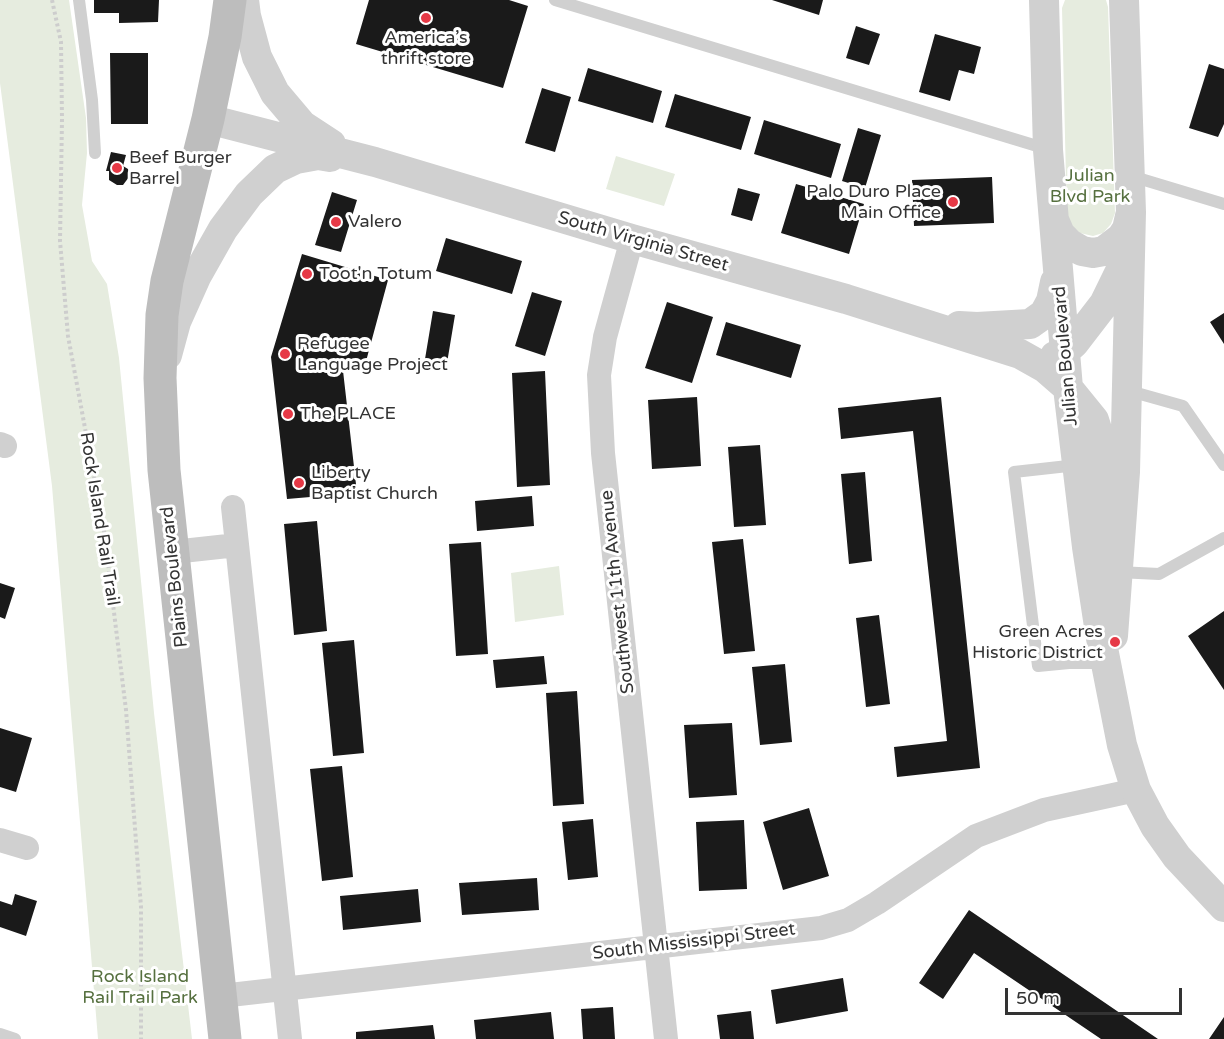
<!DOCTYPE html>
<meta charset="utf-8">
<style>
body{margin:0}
#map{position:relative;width:1224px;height:1039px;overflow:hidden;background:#fff;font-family:"Varela Round",sans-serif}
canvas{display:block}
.scale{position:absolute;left:1005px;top:988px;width:177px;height:27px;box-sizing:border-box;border:3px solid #333;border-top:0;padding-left:8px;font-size:18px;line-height:21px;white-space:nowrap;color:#333;-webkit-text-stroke:4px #fff;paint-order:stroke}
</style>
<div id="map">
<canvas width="1224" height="1039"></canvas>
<div class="scale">50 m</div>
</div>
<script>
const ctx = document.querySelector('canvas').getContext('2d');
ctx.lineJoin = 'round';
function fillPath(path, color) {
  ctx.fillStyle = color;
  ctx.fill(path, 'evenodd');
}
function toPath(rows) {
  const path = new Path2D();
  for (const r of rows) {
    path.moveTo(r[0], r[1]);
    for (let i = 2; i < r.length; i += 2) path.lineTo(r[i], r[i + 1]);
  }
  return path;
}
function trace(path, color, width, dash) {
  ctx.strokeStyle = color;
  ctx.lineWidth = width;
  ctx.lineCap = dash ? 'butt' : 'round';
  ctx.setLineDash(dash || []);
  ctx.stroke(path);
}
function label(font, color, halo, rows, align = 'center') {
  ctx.font = font + ' "Varela Round",sans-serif';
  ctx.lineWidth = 6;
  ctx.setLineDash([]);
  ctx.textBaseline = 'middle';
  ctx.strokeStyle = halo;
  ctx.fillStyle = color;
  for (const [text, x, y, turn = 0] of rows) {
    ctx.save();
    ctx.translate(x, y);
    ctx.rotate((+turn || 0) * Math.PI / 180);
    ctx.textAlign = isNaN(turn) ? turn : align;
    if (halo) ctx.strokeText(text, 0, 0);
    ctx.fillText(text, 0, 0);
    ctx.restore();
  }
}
const green = toPath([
 [0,0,69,0,86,118,87,153,82,205,92,261,107,284,119,358,154,713,192,1039,98,1039,52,486,0,83],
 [1065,0,1106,0,1108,7,1115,213,1111,224,1103,233,1093,236,1080,233,1067,222,1062,8],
 [616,156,675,174,664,206,606,189],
 [559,566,564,615,515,622,511,573]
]);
const building = toPath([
 [94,0,159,0,158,22,119,23,119,13,94,13],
 [369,0,509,0,528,6,503,88,356,44],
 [772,0,823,0,819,15],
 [856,26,880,34,869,65,846,58],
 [935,34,981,47,974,74,959,70,950,101,919,92],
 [110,53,148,53,148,124,111,124],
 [1209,64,1224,69,1224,124,1218,137,1189,128],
 [588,68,662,91,653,123,578,101],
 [542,88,571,97,555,152,525,143],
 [675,94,751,117,741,150,665,127],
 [764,120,841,144,831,178,754,154],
 [858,128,881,135,865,188,842,181],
 [111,152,126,155,123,166,128,169,129,177,123,185,117,185,109,180,109,171,106,171],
 [992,177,994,223,914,226,912,180],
 [796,184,864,204,849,254,781,233],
 [738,188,760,194,752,221,731,215],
 [332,192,357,200,341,252,315,245],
 [446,238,522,261,512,294,436,271],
 [302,254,388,280,365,365,342,362,357,493,287,499,271,357],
 [532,292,562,301,545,356,515,346],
 [667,302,713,317,692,383,645,368],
 [433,311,455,315,447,363,425,359],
 [1224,313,1224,344,1210,322],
 [726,322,801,345,791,378,716,355],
 [545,371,550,485,517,487,512,373],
 [697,397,701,466,652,469,648,400],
 [941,397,980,768,897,777,894,747,947,741,913,431,841,439,838,408],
 [760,445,766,525,734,527,728,447],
 [865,472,872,561,849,564,841,474],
 [532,496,534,526,477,531,475,501],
 [317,521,327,631,294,635,284,524],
 [743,539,755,651,724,654,712,542],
 [481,542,488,654,456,656,449,544],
 [0,583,15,588,5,619,0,617],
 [1224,611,1224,690,1188,636],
 [879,615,890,704,866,707,856,618],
 [354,640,364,753,333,756,322,643],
 [544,656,547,684,496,688,493,660],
 [785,664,792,742,760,745,752,667],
 [577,691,584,804,553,806,546,693],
 [732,723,737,795,689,798,684,725],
 [0,728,32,738,16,792,0,787],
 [342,766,353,877,322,881,310,769],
 [809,808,829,876,783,890,763,822],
 [593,819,598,877,568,880,562,822],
 [744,820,747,889,699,891,696,822],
 [537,878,539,910,462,915,459,883],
 [418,889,421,922,343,930,340,896],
 [15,894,37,901,26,936,0,927,0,901,12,905],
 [969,910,1158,1039,1101,1039,974,953,943,999,919,983],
 [843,978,848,1011,776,1024,771,990],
 [613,1007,615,1039,583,1039,581,1009],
 [751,1011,754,1039,720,1039,717,1015],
 [551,1012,554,1039,476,1039,474,1020],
 [1224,1017,1224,1039,1209,1039],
 [433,1025,435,1039,356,1039,356,1032]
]);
const path = toPath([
 [52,0,61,42,62,119,60,241,68,336,104,531,126,710,141,907,141,1039]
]);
const service = toPath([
 [79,0,92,100,95,153],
 [555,0,1047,149],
 [1131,176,1224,204],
 [1126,390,1183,406,1224,465],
 [1077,465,1014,472,1038,666,1069,663,1105,663],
 [1118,572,1159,574,1224,538],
 [0,1034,15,1039]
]);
const minor = toPath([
 [632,239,605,337,599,375,603,453,666,1039],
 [0,444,5,446],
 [233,507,290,1039],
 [173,552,237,545],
 [0,840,27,848],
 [221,996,821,928,848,920,877,903,976,836,1044,810,1136,790]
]);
const tertiary = toPath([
 [244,0,246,16,257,57,275,93,302,125,331,144],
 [1044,0,1048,150,1068,388,1087,547,1100,633,1122,745,1136,790,1155,826,1177,857,1224,907],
 [208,119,375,162,632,239,846,299,1020,354,1045,368,1068,388,1094,420,1100,439,1104,522,1108,544,1118,566],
 [1054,220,1060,234,1070,244,1082,251,1093,253,1104,251,1121,238,1127,229,1130,216],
 [959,326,977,327,1030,324,1044,314,1051,301,1055,282],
 [167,355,176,322,197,275,223,229,249,194,275,169,296,159,318,155,330,157],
 [1055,356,1064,352,1074,343,1104,304,1125,261],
 [1113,636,1125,472,1131,212,1124,0]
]);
const secondary = toPath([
 [225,1039,164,470,160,378,162,315,167,281,208,119,225,37,230,0]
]);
const markers = [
 [426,18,6,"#e63946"],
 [117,168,6,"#e63946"],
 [953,202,6,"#e63946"],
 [336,222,6,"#e63946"],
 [307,274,6,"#e63946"],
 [285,354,6,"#e63946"],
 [288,414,6,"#e63946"],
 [299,483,6,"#e63946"],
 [1115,642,6,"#e63946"]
];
const poiNames = [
 ["America’s",426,38,"center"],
 ["thrift store",426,59,"center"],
 ["Beef Burger",129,158],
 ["Barrel",129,179],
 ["Palo Duro Place",941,192,"right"],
 ["Main Office",941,213,"right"],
 ["Valero",348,222],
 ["Toot'n Totum",319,274],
 ["Refugee",297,344],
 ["Language Project",297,365],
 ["The PLACE",300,414],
 ["Liberty",311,473],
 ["Baptist Church",311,494],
 ["Green Acres",1103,632,"right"],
 ["Historic District",1103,653,"right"]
];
const parkNames = [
 ["Julian",1090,176],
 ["Blvd Park",1090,197],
 ["Rock Island",140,977],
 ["Rail Trail Park",140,998]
];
const streetNames = [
 ["South Virginia Street",643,242,16],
 ["Julian Boulevard",1066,356,-95],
 ["Rock Island Rail Trail",99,519,81],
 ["Plains Boulevard",175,577,-96],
 ["Southwest 11th Avenue",618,592,-96],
 ["South Mississippi Street",694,942,-7]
];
fillPath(green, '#e6ecdf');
fillPath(building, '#1a1a1a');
trace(path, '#cdcdcd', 4, [3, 3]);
trace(service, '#d0d0d0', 12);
trace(minor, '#d0d0d0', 24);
trace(tertiary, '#d0d0d0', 30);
trace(secondary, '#bdbdbd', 33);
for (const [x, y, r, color] of markers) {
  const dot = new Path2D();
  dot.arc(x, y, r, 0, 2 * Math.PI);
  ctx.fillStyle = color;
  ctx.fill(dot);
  trace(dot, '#fff', 2);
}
label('18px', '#333', '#fff', poiNames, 'left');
label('18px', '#56703f', '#fff', parkNames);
label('18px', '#333', '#fff', streetNames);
</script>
